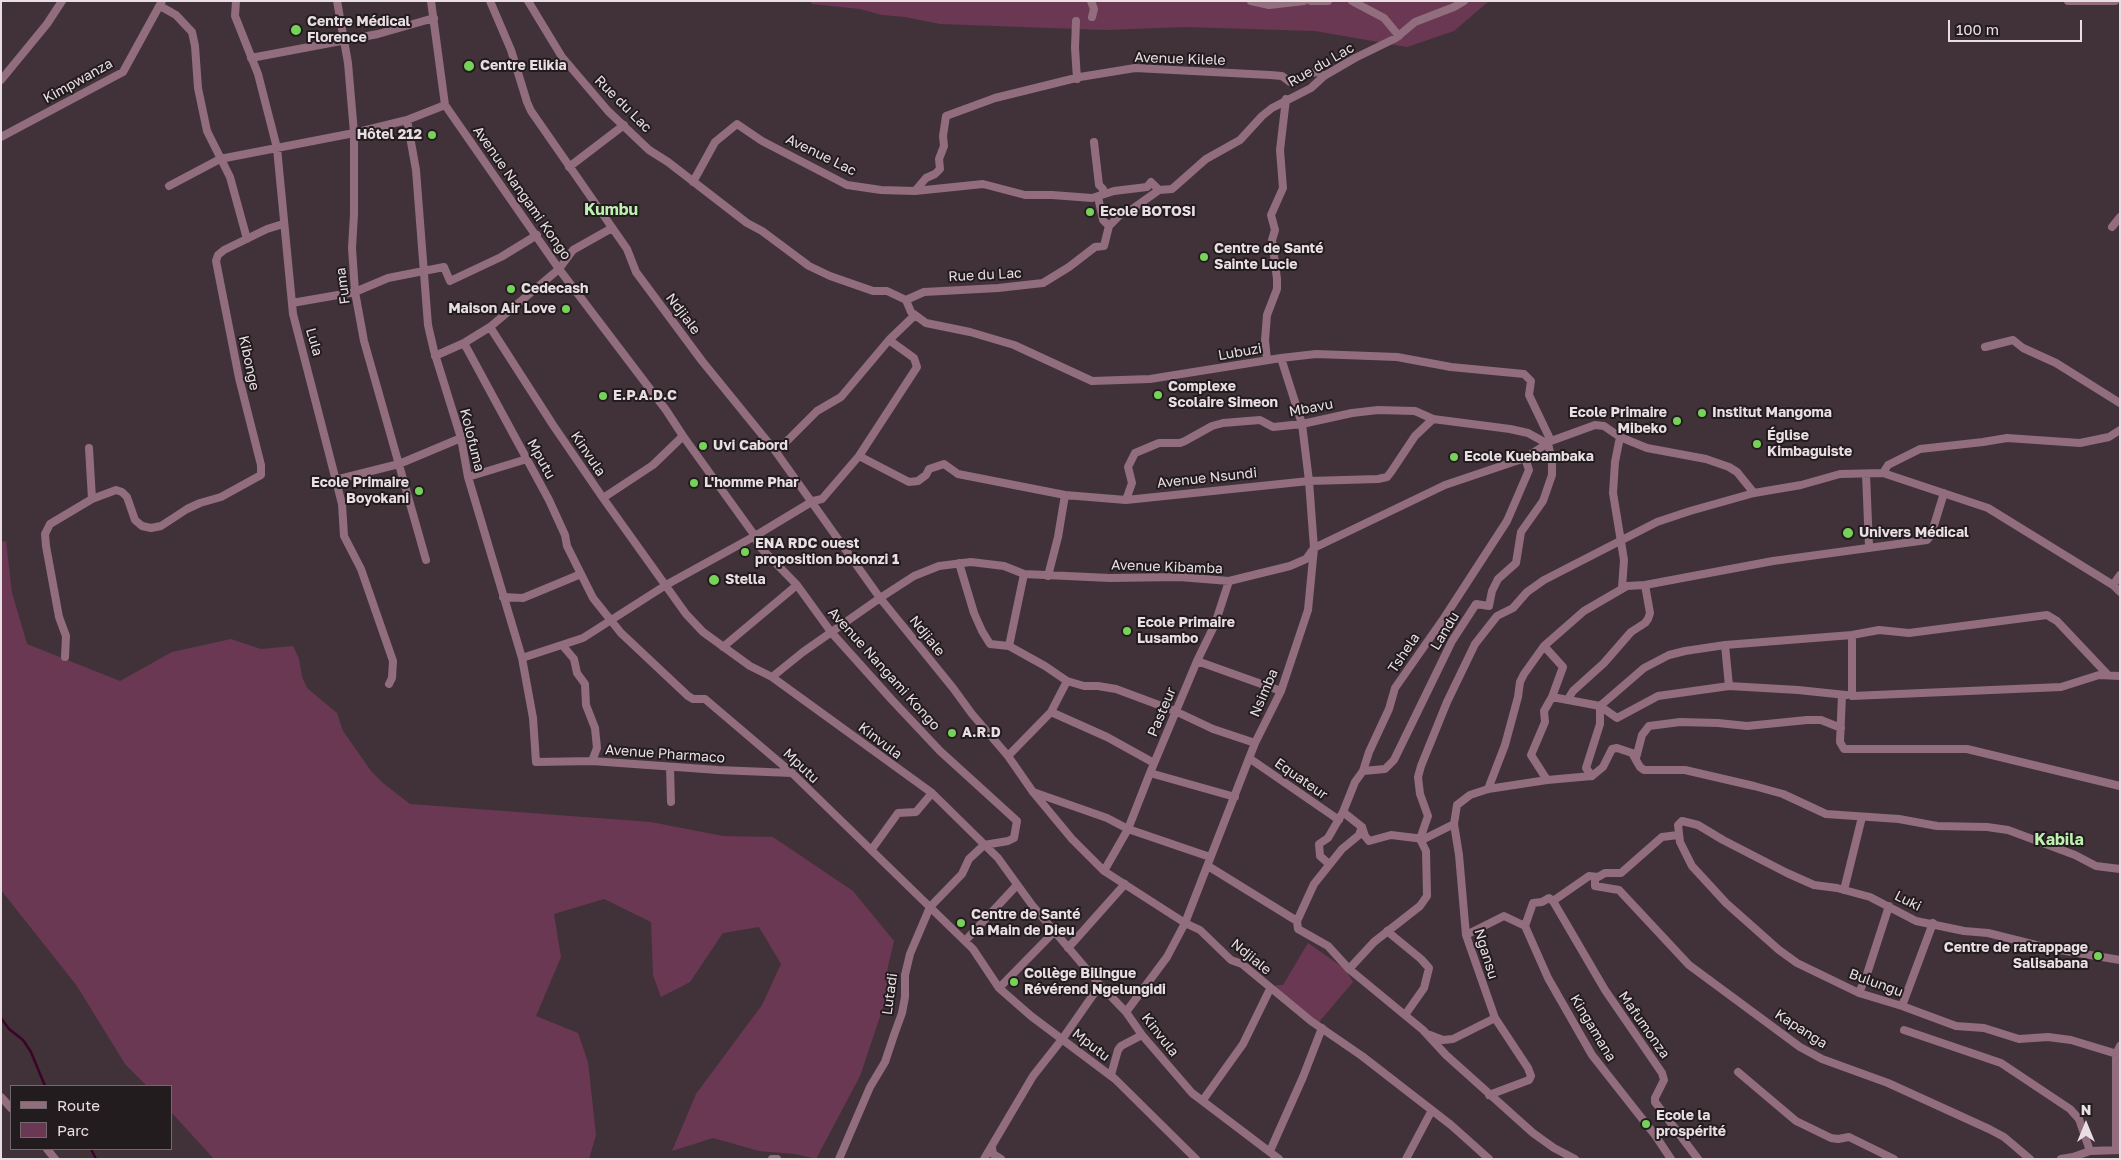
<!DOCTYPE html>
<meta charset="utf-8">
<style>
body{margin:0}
#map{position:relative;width:2121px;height:1160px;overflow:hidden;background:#413239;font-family:"Golos Text",sans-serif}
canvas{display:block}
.frame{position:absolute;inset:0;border:2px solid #e9dfe3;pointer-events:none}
.legend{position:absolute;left:10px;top:1085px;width:162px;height:65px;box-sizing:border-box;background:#231c1f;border:1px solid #726a6d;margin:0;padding:6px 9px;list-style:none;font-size:15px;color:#e9dfe3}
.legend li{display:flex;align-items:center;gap:10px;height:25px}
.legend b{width:25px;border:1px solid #726a6d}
.north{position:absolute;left:2061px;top:1100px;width:50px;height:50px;-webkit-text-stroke:4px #231c1f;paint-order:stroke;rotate:0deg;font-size:14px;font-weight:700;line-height:20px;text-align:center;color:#e9dfe3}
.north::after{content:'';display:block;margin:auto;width:18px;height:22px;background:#e9dfe3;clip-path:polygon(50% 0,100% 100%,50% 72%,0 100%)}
.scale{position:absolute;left:1948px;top:20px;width:134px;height:22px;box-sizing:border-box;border:2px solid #e9dfe3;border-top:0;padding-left:6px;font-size:15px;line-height:18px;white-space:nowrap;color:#e9dfe3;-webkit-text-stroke:4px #231c1f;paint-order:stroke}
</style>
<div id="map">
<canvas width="2121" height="1160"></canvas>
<div class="frame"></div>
<ul class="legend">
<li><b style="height:6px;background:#916d7e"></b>Route</li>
<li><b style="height:14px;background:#6b3853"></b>Parc</li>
</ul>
<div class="north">N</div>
<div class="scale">100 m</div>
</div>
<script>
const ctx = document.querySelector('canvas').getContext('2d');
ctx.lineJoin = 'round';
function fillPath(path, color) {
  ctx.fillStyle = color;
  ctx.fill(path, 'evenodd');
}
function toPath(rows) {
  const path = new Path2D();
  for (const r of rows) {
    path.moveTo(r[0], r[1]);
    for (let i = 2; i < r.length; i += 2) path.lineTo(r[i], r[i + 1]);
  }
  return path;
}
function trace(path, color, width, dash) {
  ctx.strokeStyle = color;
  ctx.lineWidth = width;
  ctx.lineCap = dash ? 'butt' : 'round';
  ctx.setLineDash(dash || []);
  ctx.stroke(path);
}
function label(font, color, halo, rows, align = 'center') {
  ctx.font = font + ' "Golos Text",sans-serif';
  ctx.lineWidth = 4;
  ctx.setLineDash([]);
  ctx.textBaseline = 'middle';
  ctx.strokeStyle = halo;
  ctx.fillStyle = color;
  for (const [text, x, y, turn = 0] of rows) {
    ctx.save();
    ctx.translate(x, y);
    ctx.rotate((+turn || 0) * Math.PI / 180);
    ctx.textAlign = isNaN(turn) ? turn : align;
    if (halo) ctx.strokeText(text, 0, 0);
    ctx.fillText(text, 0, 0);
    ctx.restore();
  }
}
const green = toPath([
 [810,1,1489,1,1454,31,1407,47,1315,31,1185,27,1105,30,940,24,905,17,882,15,860,9,812,4],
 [6,541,12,593,27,644,120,681,172,652,231,639,261,649,293,646,299,659,302,677,307,688,337,713,343,731,371,771,383,783,410,804,651,822,723,836,773,837,853,891,894,941,888,966,886,999,860,1076,816,1159,795,1154,759,1151,713,1138,672,1151,696,1094,762,1005,781,964,759,927,723,933,690,982,661,997,653,975,651,922,604,899,554,914,561,957,536,1016,578,1033,588,1062,596,1135,589,1159,214,1159,171,1112,171,1086,147,1086,125,1064,77,986,1,890,1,542],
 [1308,943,1345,969,1353,982,1319,1022,1273,988,1277,985,1283,985]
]);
const stream = toPath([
 [1,1018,9,1029,23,1040,31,1052,45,1086],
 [91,1149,96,1159]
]);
const street = toPath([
 [236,1,235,16,258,74,277,148,293,314,342,504,344,536,361,569,393,661,392,678,389,684],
 [337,1,348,63,354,133,354,214,352,248,355,292,364,341,426,560],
 [431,1,445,105,559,269,666,410,683,436,755,536,759,546,797,585,831,632,892,700,940,751,1017,821,1014,838,1008,841,984,845,969,859,962,874,930,907,910,954,905,975,905,997,902,1013,894,1035,885,1062,870,1087,839,1159],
 [490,1,511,50,527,102,531,111,627,249,636,272,702,361,776,452,880,598,953,688,972,714,1008,756,1033,792,1072,839,1104,871,1185,923,1200,930,1231,960,1242,964,1311,1021,1362,1056,1451,1125,1489,1159],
 [528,1,562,57,608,111,649,150,668,162,747,223,762,231,809,266,830,276,873,291,887,291,906,300,924,292,998,288,1043,283,1069,267,1095,247,1104,246,1109,226,1123,212,1131,210,1159,190,1172,189,1206,159,1240,140,1262,116,1272,108,1311,88,1324,76,1355,58,1396,38,1415,22,1454,7,1464,1],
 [1091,1,1094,9,1092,17],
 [1251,1,1269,5,1304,1],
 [1311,1,1328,1],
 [1352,1,1384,18,1399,36],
 [2068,1,2115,1],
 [160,6,176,15,192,32,195,46,198,88,207,131,230,177,247,239],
 [1076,21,1075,48,1077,79],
 [251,58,378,34,434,18],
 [1,80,47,24,62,1],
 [407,120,416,170,428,325,434,351,461,438,468,477,522,658,533,718,536,762,592,761,718,770,792,773],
 [1,137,123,72,162,1],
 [1094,142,1099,185,1103,189,1103,194],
 [569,167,624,125],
 [693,182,715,142,737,124,762,141,847,185,881,190,915,191,926,178,935,174,940,169,939,159,944,146,943,136,946,116,995,98,1080,77,1135,68,1270,75,1282,76,1290,82,1297,81,1305,74,1318,72,1324,76],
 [169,186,220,159,354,133,407,120,445,105],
 [915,191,983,184,1025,195,1052,195,1092,198,1114,191,1147,187,1151,182,1159,190],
 [1098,197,1103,220,1109,226],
 [2112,227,2120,217],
 [906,300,911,312,926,323,970,332,1014,345,1092,381,1150,379,1281,358,1316,354,1397,357,1451,367,1524,374,1531,381,1529,395,1551,441],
 [292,303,355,292,388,278,444,267,450,281,501,257,537,235],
 [490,327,553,425,603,498,686,614,703,632,750,666,772,677,932,793,998,858,1032,905,1100,985,1126,1012,1142,1035,1192,1093,1279,1159],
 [464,343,549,500,565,535,567,546,593,598,621,633,688,696,693,699,705,699,792,773,973,949,999,988,1031,1016,1115,1079,1196,1159],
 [1985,347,2013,340,2023,348,2056,363,2120,403],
 [435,356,464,343,490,327,559,269,573,250,612,228],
 [1267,360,1265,340,1267,315,1277,289,1277,279,1272,240,1275,230,1271,215,1283,188,1280,150,1286,99],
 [1620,437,1615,462,1613,493,1624,560,1622,588],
 [89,448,92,499],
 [776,452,817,411,841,397,889,340,915,315],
 [859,456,909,482,918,481,926,475,929,469,944,464,958,474,1065,495,1126,500,1309,481,1378,479,1387,477,1391,472,1415,436,1433,419],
 [1883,473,1888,465,1920,449,1983,442,2007,438,2080,443,2109,437,2120,430],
 [1866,474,1869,546],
 [468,477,527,459],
 [335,480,399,464,461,438],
 [603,498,653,465,683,436],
 [1126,500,1132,483,1128,467,1135,453,1159,443,1180,443,1185,441,1212,426,1223,423,1260,420,1273,427,1302,424,1352,413,1378,410,1415,411,1433,419,1510,429,1528,433,1548,444,1552,460,1552,475,1543,501,1521,532,1516,563,1498,579,1492,591,1489,606,1476,604,1452,641,1394,760,1385,769,1363,771],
 [959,563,974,613,982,631,990,644,1009,646],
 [1024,574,1009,646,1045,666,1067,681,1084,686,1098,686,1116,689,1175,711,1213,729,1255,743],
 [1048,576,1058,537,1065,495],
 [1229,581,1215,624,1197,661,1281,691],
 [2113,585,2120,575],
 [503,597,523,598,581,574],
 [1852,635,1852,696,2061,687,2099,675,2120,676],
 [563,646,574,659,577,673,585,684,586,705,595,728,597,748,592,761],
 [1544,646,1563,667,1552,697,1544,711,1545,722,1531,755,1547,780,1592,776,1603,767,1612,749,1617,748,1632,753,1640,767,1644,770,1685,770,1754,786,1783,794,1826,814,1899,819,1937,826,1987,827,2008,830,2075,855,2096,866,2120,869],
 [723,647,797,585],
 [65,657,66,636,59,617,46,546,45,534,50,524,92,499,116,490,122,492,127,497,135,520,142,526,151,528,161,526,187,509,200,503,221,497,261,475,261,465,239,378,216,261,218,255,224,250,267,229,283,224],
 [522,658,583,638,666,585,755,536,813,501,822,499,859,456,917,367,914,358,889,340],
 [772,677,803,652,880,598,914,576,939,566,971,562,1004,566,1024,574,1110,578,1179,577,1229,581,1290,566,1306,559,1314,548,1445,485,1525,458,1551,441,1595,425,1604,426,1620,437,1647,448,1706,459,1729,467,1737,472,1754,493],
 [1729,686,1798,690,1846,695],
 [1842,695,1840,742,1844,749,1967,749,2120,786],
 [1552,697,1600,706,1617,718,1658,696,1729,686,1725,645],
 [1568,699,1573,691,1604,663,1631,632,1645,623,1648,619,1650,613,1645,585],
 [1051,712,1107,737,1154,763],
 [1008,756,1051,712,1067,681],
 [1249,758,1339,820],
 [1636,758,1642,735,1649,726,1680,722,1718,723,1747,726,1807,720,1821,720,1841,728],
 [670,767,671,802],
 [1150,773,1197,661],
 [1592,776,1586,768,1600,724,1600,706,1644,668,1669,655,1685,651,1725,645,1852,635,1879,630,1909,633,2047,615,2057,621,2108,675],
 [1488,789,1505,745,1518,697,1520,682,1524,674,1544,646,1584,611,1627,586,1645,585,1773,561,1927,540,1931,535,1944,493],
 [1033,792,1107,818,1128,829,1210,857],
 [1343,812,1362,827,1365,836,1369,841,1391,835,1424,839,1454,824,1457,805,1470,795,1488,789,1547,780],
 [1454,824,1459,855,1466,935,1495,1018,1528,1068,1531,1076,1529,1080,1489,1095],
 [872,849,898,813,916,812,932,793],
 [1329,864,1320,856,1319,844,1328,838,1343,812,1355,782,1363,771,1369,752,1389,709,1395,688,1444,618,1507,521,1529,470,1525,458],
 [1208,866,1297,921,1298,929,1328,946,1349,969,1423,1030,1446,1055,1533,1133,1554,1148,1575,1159],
 [1104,871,1128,829,1150,773,1235,797],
 [1595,877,1595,886,1619,890,1689,965,1800,1047,1822,1059,1888,1083,1989,1129,2004,1137,2030,1159],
 [1844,890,1862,817],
 [1553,901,1605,990,1662,1073,1664,1080,1655,1098,1655,1102,1698,1159],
 [1297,921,1314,884,1342,849,1359,835,1362,827],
 [1525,926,1548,978,1592,1055,1655,1135,1671,1159],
 [1387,931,1421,959,1429,968,1424,988,1405,1015],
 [1466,935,1504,916,1525,926,1533,903,1542,902,1549,898,1553,901,1589,876,1598,877,1605,873,1621,873,1662,837,1678,835],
 [965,941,1017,885],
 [1068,948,1125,884],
 [2120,960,2048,948,1988,933,1964,931,1916,921,1870,897,1837,888,1814,885,1787,873,1723,840,1698,825,1682,821,1678,825,1680,842,1692,866,1726,903,1779,950,1797,963,1859,993,1902,1006,1956,1026,1984,1028,2019,1039,2048,1037,2071,1040,2120,1055],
 [1349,969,1374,942,1420,906,1427,896,1426,851,1420,839,1428,816,1420,794,1418,777,1421,766,1447,702,1475,644,1497,616,1513,608,1527,592,1544,580,1657,522,1690,511,1754,493,1801,485,1840,474,1883,473,1988,508,2113,585,2120,592],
 [999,988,1054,932],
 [1859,993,1867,974,1889,906],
 [1902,1006,1933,923],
 [1126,1012,1167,957,1185,923,1255,743,1281,691,1308,610,1314,548,1309,481,1302,424,1281,358],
 [1904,1030,2001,1063,2070,1109,2079,1119,2090,1151],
 [1430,1035,1443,1040,1453,1039,1495,1018],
 [1738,1072,1796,1121,1831,1138,1838,1139,1849,1137,1894,1159],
 [1111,1075,1118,1050,1121,1046,1142,1035],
 [1,1097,11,1108],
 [1203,1100,1243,1044,1270,989],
 [992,1148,993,1154,1001,1159],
 [47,1149,55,1159],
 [2116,1149,2116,1054,2120,1046],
 [1270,1151,1303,1077,1322,1028],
 [772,1159,777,1159],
 [984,1159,1033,1076,1063,1038,1100,985],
 [1406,1159,1432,1110],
 [2061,1159,2073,1157,2090,1151,2120,1150]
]);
const markers = [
 [296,30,6,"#77d259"],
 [469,66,6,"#77d259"],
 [432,135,5,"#77d259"],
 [1090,212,5,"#77d259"],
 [1204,257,5,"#77d259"],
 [511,289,5,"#77d259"],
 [566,309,5,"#77d259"],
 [1158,395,5,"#77d259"],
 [603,396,5,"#77d259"],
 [1702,413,5,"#77d259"],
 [1677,421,5,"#77d259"],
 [1757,444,5,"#77d259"],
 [703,446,5,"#77d259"],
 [1454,457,5,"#77d259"],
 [694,483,5,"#77d259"],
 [419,491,5,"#77d259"],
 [1848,533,6,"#77d259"],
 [745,552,5,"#77d259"],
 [714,580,6,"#77d259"],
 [1127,631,5,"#77d259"],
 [952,733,5,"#77d259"],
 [961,923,5,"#77d259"],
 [2098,956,5,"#77d259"],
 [1014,982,5,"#77d259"],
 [1646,1124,5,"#77d259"]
];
const poiNames = [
 ["Centre Médical",307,22],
 ["Florence",307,38],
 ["Centre Elikia",480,66],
 ["Hôtel 212",422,135,"right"],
 ["Ecole BOTOSI",1100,212],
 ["Centre de Santé",1214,249],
 ["Sainte Lucie",1214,265],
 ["Cedecash",521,289],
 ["Maison Air Love",556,309,"right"],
 ["Complexe",1168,387],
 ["Scolaire Simeon",1168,403],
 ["E.P.A.D.C",613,396],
 ["Ecole Primaire",1667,413,"right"],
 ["Mibeko",1667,429,"right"],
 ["Institut Mangoma",1712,413],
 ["Église",1767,436],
 ["Kimbaguiste",1767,452],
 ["Uvi Cabord",713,446],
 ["Ecole Kuebambaka",1464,457],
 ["Ecole Primaire",409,483,"right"],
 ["Boyokani",409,499,"right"],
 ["L'homme Phar",704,483],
 ["Univers Médical",1859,533],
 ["ENA RDC ouest",755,544],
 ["proposition bokonzi 1",755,560],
 ["Stella",725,580],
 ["Ecole Primaire",1137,623],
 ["Lusambo",1137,639],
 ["A.R.D",962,733],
 ["Centre de Santé",971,915],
 ["la Main de Dieu",971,931],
 ["Centre de ratrappage",2088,948,"right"],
 ["Salisabana",2088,964,"right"],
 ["Collège Bilingue",1024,974],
 ["Révérend Ngelungidi",1024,990],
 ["Ecole la",1656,1116],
 ["prospérité",1656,1132]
];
const streetNames = [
 ["Avenue Kilele",1180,59,2],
 ["Rue du Lac",1321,65,-30],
 ["Kimpwanza",78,81,-29],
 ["Rue du Lac",623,104,45],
 ["Avenue Lac",821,155,26],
 ["Avenue Nangami Kongo",522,193,55],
 ["Rue du Lac",985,275,-3],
 ["Fuma",343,286,-97],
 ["Ndjiale",683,314,53],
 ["Lula",314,342,74],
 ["Lubuzi",1240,352,-10],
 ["Kibonge",249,363,78],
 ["Mbavu",1311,408,-11],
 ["Kolofuma",472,440,76],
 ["Kinvula",588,454,56],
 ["Mputu",541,459,61],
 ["Avenue Nsundi",1207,478,-6],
 ["Avenue Kibamba",1167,567,2],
 ["Landu",1445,631,-59],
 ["Ndjiale",927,636,51],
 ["Tshela",1404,653,-56],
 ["Avenue Nangami Kongo",884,669,48],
 ["Nsimba",1264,693,-67],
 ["Pasteur",1162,712,-67],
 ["Kinvula",880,741,37],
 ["Avenue Pharmaco",665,754,4],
 ["Mputu",801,766,43],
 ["Equateur",1301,779,35],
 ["Luki",1908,901,27],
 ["Ngansu",1486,954,73],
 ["Ndjiale",1251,957,39],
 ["Bulungu",1876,983,20],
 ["Lutadi",890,994,-82],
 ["Mafumonza",1644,1025,55],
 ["Kingamana",1593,1028,59],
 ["Kapanga",1801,1029,33],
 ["Kinvula",1160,1035,52],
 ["Mputu",1091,1045,38]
];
const quarterNames = [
 ["Kumbu",611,210],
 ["Kabila",2059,840]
];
fillPath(green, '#6b3853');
trace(stream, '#3b0426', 2.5);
trace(street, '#916d7e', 8);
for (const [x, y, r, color] of markers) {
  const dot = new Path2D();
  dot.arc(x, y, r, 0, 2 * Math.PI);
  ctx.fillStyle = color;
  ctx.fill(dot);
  trace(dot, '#231c1f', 2);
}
label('bold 14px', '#e9dfe3', '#231c1f', poiNames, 'left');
label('14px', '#e9dfe3', '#231c1f', streetNames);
label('bold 16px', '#bef0af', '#231c1f', quarterNames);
</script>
